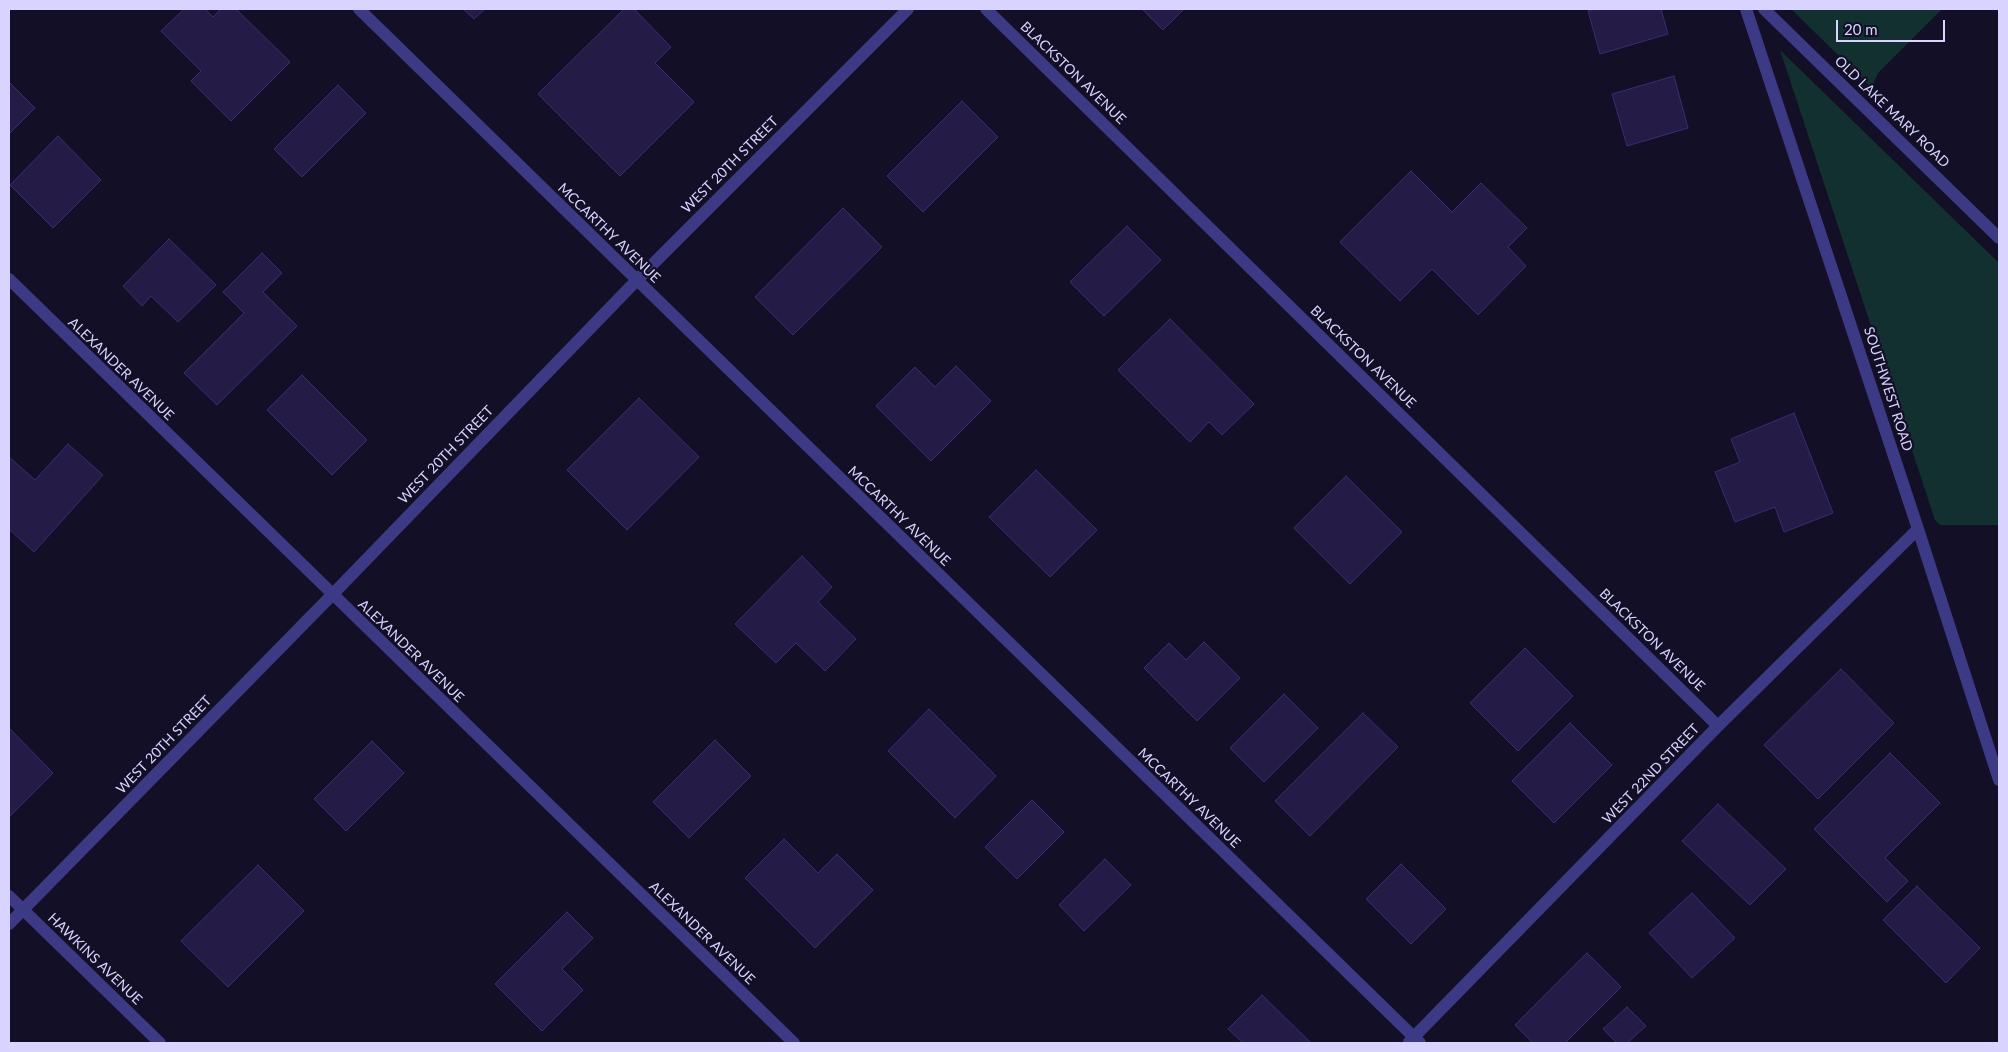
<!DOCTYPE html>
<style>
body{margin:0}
#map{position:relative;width:2008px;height:1052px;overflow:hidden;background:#130f26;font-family:Lato,sans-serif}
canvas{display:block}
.frame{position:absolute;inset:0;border:10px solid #d9d4ff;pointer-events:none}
.scale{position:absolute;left:1836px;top:20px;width:109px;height:22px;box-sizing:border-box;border:2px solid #d9d4ff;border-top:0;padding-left:6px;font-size:15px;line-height:18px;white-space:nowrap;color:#d9d4ff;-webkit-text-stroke:4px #130f26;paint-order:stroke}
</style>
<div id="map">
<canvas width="2008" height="1052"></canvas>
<div class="frame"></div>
<div class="scale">20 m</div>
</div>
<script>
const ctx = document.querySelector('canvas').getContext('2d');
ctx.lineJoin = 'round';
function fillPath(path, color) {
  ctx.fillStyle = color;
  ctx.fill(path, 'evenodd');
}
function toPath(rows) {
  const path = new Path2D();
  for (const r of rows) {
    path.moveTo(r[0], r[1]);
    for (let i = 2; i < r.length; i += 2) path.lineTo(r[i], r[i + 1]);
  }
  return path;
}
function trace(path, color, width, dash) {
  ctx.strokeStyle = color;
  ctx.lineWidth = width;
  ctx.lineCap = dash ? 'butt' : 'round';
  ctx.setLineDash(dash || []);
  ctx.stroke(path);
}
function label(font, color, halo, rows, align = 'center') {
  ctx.font = font + ' Lato,sans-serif';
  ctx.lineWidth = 4.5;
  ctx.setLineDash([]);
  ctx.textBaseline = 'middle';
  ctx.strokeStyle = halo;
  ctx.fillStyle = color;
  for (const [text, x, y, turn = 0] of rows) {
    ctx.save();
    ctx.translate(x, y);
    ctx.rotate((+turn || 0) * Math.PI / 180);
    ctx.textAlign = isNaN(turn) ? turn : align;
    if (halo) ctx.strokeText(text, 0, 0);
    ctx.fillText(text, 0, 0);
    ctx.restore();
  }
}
const green = toPath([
 [1791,9,1942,9,1878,73,1874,82,1875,91],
 [1780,50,1999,263,1999,525,1940,525,1935,520]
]);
const building = toPath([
 [184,9,205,9,213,17,221,9,236,9,290,62,231,121,191,81,201,71,161,31,184,9],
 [463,9,485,9,474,19,463,9],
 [624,9,634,9,671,47,655,63,694,102,620,176,538,94,624,9],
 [1142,9,1184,9,1163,30,1142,9],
 [1596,9,1661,9,1668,34,1600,54,1588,11,1596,9],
 [1674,76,1688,128,1627,146,1612,94,1674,76],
 [9,82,35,108,9,134,9,82],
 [338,85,366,113,302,177,274,149,338,85],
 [962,101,998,137,923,212,887,176,962,101],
 [58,136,101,180,53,228,10,185,58,136],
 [1411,171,1452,212,1481,183,1527,228,1508,247,1526,266,1478,315,1432,269,1400,301,1340,242,1411,171],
 [843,208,882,247,793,335,755,297,843,208],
 [1127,226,1161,260,1104,316,1070,282,1127,226],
 [169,239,216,285,178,322,151,296,142,306,123,286,169,239],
 [262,253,282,273,263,292,297,326,217,405,184,373,244,313,223,292,262,253],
 [1170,319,1254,404,1222,435,1209,422,1190,442,1118,370,1170,319],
 [956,366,991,401,931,461,876,406,915,367,935,387,956,366],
 [302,375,367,440,332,475,267,410,302,375],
 [639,398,699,457,627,530,567,470,639,398],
 [1794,413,1833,513,1784,532,1775,507,1735,522,1715,472,1740,462,1731,439,1794,413],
 [68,444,103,475,34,552,9,529,9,457,35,480,68,444],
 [1036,470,1097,530,1050,577,989,517,1036,470],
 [1346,476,1402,532,1350,584,1294,528,1346,476],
 [802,556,832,587,818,602,856,639,825,671,796,643,776,663,735,624,802,556],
 [1204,642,1240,678,1197,721,1144,668,1169,643,1186,660,1204,642],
 [1525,648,1573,696,1518,751,1470,703,1525,648],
 [1841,669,1894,723,1818,799,1764,745,1841,669],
 [1284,694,1318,728,1264,782,1230,748,1284,694],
 [929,709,996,776,955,818,888,751,929,709],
 [1363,713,1398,747,1310,836,1275,801,1363,713],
 [1570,723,1612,765,1554,823,1512,781,1570,723],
 [9,728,53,773,9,817,9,728],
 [715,740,751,776,689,838,653,802,715,740],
 [372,741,404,773,346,831,314,799,372,741],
 [1890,753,1940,803,1885,858,1908,881,1887,902,1814,829,1890,753],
 [1032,800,1064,832,1017,879,985,847,1032,800],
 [1718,804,1786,869,1750,905,1682,841,1718,804],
 [784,839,818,873,837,854,873,890,815,948,745,878,784,839],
 [1105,859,1131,885,1084,931,1059,905,1105,859],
 [1401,864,1446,909,1411,944,1366,899,1401,864],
 [258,865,304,911,228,987,181,941,258,865],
 [1917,886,1980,948,1946,983,1883,920,1917,886],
 [1692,893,1735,938,1692,978,1649,933,1692,893],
 [567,912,593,938,562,969,583,990,542,1031,495,984,567,912],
 [1587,953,1621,987,1565,1043,1533,1043,1515,1025,1587,953],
 [1262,995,1311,1043,1243,1043,1228,1029,1262,995],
 [1627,1007,1646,1026,1627,1043,1617,1043,1603,1029,1627,1007]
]);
const minor = toPath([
 [359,9,1420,1043],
 [986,9,1718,726],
 [1746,9,1918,529,1999,780],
 [1764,9,1999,238],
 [9,279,794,1043],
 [9,896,160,1043],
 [9,924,332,595,636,281,908,9],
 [1409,1042,1718,726,1918,529]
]);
const streetNames = [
 ["BLACKSTON AVENUE",1073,73,44],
 ["OLD LAKE MARY ROAD",1892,112,44],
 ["WEST 20TH STREET",730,165,-45],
 ["MCCARTHY AVENUE",609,233,44],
 ["BLACKSTON AVENUE",1363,357,44],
 ["ALEXANDER AVENUE",121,369,44],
 ["SOUTHWEST ROAD",1888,389,72],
 ["WEST 20TH STREET",446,455,-46],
 ["MCCARTHY AVENUE",899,516,44],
 ["BLACKSTON AVENUE",1652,640,44],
 ["ALEXANDER AVENUE",411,651,44],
 ["WEST 20TH STREET",164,745,-46],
 ["WEST 22ND STREET",1651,774,-46],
 ["MCCARTHY AVENUE",1189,798,44],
 ["ALEXANDER AVENUE",702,933,44],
 ["HAWKINS AVENUE",95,959,44]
];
fillPath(green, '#12302f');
fillPath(building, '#241b47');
trace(building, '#3b2d73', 1);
trace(minor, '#3d3a85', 12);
label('14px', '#d9d4ff', '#130f26', streetNames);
</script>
